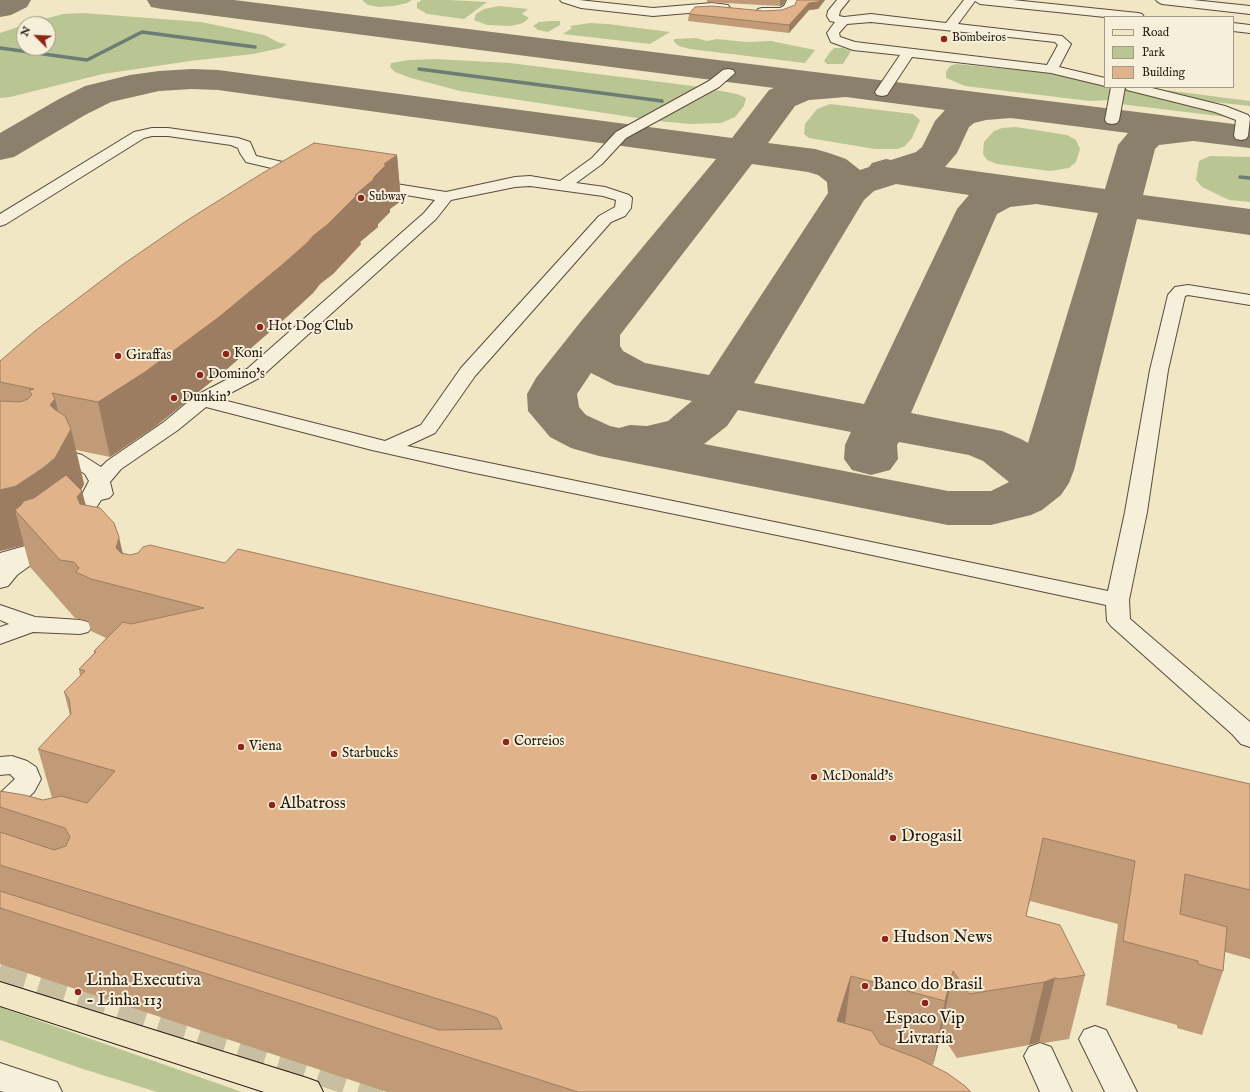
<!DOCTYPE html>
<style>
body{margin:0}
#map{position:relative;width:1250px;height:1092px;overflow:hidden;background:#f1e7c4;font-family:"IM FELL English",serif}
canvas{display:block}
.legend{position:absolute;left:1104px;top:16px;width:130px;height:72px;box-sizing:border-box;background:#f6efd9;border:1px solid #a29989;margin:0;padding:5px 7px;list-style:none;font-size:12px;color:#251912}
.legend li{display:flex;align-items:center;gap:8px;height:20px}
.legend b{width:20px;border:1px solid #a29989}
.north{position:absolute;left:16px;top:16px;width:40px;height:40px;box-sizing:border-box;background:#f6efd9;border:1px solid #a29989;border-radius:50%;rotate:294deg;font-size:11px;font-weight:700;line-height:16px;text-align:center;color:#251912}
.north::after{content:'';display:block;margin:auto;width:14px;height:18px;background:#8f2418;clip-path:polygon(50% 0,100% 100%,50% 72%,0 100%)}
</style>
<div id="map">
<canvas width="1250" height="1092"></canvas>
<ul class="legend">
<li><b style="height:5px;background:#f1e7c4"></b>Road</li>
<li><b style="height:11px;background:#bac594"></b>Park</li>
<li><b style="height:11px;background:#e0b38a"></b>Building</li>
</ul>
<div class="north">N</div>
</div>
<script>
const ctx = document.querySelector('canvas').getContext('2d');
ctx.lineJoin = 'round';
function fillPath(path, color) {
  ctx.fillStyle = color;
  ctx.fill(path, 'evenodd');
}
function toPath(rows) {
  const path = new Path2D();
  for (const r of rows) {
    path.moveTo(r[0], r[1]);
    for (let i = 2; i < r.length; i += 2) path.lineTo(r[i], r[i + 1]);
  }
  return path;
}
function trace(path, color, width, dash) {
  ctx.strokeStyle = color;
  ctx.lineWidth = width;
  ctx.lineCap = dash ? 'butt' : 'round';
  ctx.setLineDash(dash || []);
  ctx.stroke(path);
}
function label(font, color, halo, rows, align = 'center') {
  ctx.font = font + ' "IM FELL English",serif';
  ctx.lineWidth = 4;
  ctx.setLineDash([]);
  ctx.textBaseline = 'middle';
  ctx.strokeStyle = halo;
  ctx.fillStyle = color;
  for (const [text, x, y, turn = 0] of rows) {
    ctx.save();
    ctx.translate(x, y);
    ctx.rotate((+turn || 0) * Math.PI / 180);
    ctx.textAlign = isNaN(turn) ? turn : align;
    if (halo) ctx.strokeText(text, 0, 0);
    ctx.fillText(text, 0, 0);
    ctx.restore();
  }
}
const green = toPath([
 [362,0,412,0,407,3,394,6,379,7,368,5],
 [422,0,449,0,487,2,464,19,427,14,417,8,417,3],
 [499,6,528,9,522,14,529,18,523,23,511,26,487,25,474,20,476,14,484,9],
 [83,13,201,22,264,35,280,43,287,44,281,48,253,54,190,61,103,74,10,97,0,98,0,33,24,25,24,48,48,48,48,24,26,24,63,14],
 [550,21,560,21,560,25,548,32,538,30,533,26,539,22],
 [590,23,608,24,670,32,650,44,563,34,572,28,570,26],
 [696,38,707,41,717,39,746,42,771,41,815,50,805,63,690,49,679,46,674,42,674,39],
 [834,48,843,48,851,51,843,64,827,64,824,61,830,52],
 [435,59,510,63,701,87,644,119,460,91,411,78,395,72,390,67,391,63,409,60],
 [956,64,1059,74,1105,85,1105,87,1113,90,1110,100,1090,101,965,86,946,78,946,72,950,66],
 [1137,87,1158,87,1157,89,1250,101,1250,106,1203,101],
 [1125,88,1197,105,1235,118,1120,104],
 [716,90,737,94,746,98,744,106,735,117,721,123,690,124,658,121],
 [830,104,913,114,920,120,912,138,905,146,898,149,875,149,809,138,804,134,805,124,817,109],
 [1016,127,1067,135,1076,140,1080,149,1076,162,1069,168,1050,171,997,164,987,160,983,154,984,142,994,131,1002,128],
 [1210,156,1250,157,1250,202,1229,200,1202,187,1196,180,1199,161],
 [0,1007,242,1092,157,1092,83,1069,0,1040]
]);
const stream = toPath([
 [0,48,87,60,142,32,255,47],
 [419,69,662,101],
 [1240,177,1250,178]
]);
const taxiway = toPath([
 [0,0,31,0,27,7,11,15,0,17,0,0],
 [147,0,234,0,1250,126,1250,148,1193,141,1159,145,1155,149,1143,195,1250,209,1250,235,1137,219,1074,470,1069,483,1061,495,1042,510,1031,515,991,525,948,525,599,456,571,448,550,437,528,411,527,394,536,378,582,320,716,159,218,90,192,89,159,91,111,102,85,115,14,157,0,160,0,133,59,99,85,86,130,75,159,71,192,69,218,70,732,138,769,90,774,88,162,9,151,7,147,0],
 [846,97,945,110,935,121,922,147,916,152,891,160,886,159,872,163,869,167,860,170,846,159,829,153,815,149,768,143,795,106,809,100,846,97],
 [1011,118,1128,133,1118,145,1105,189,945,167,957,153,969,127,974,123,986,120,1011,118],
 [752,164,808,172,818,175,827,182,828,193,709,375,645,363,623,351,620,346,620,335,752,164],
 [896,184,969,195,957,209,864,404,754,383,864,200,874,191,896,184],
 [1036,204,1098,213,1028,443,1021,439,1002,431,911,413,997,214,1010,207,1036,204],
 [591,373,615,385,692,401,668,421,647,426,630,425,619,428,610,426,586,415,579,407,577,394,591,373],
 [738,410,851,432,845,445,844,459,852,470,871,475,890,470,898,459,897,445,899,442,969,455,983,461,1009,482,991,491,948,491,704,444,727,426,738,410]
]);
const minorTunnel = toPath([
 [0,968,131,1009,383,1092]
]);
const minor = toPath([
 [560,0,579,0,653,8,712,3,728,5,730,8,728,11,724,12,712,11,653,16,581,8,562,2,560,0],
 [787,0,799,0,793,11,786,14,762,16,758,15,756,12,758,9,762,8,780,8,784,6,787,0],
 [837,0,849,0,840,11,839,16,844,17,871,14,946,23,964,0,1013,0,1138,13,1142,14,1144,17,1105,17,980,4,975,1,958,24,1062,36,1071,44,1059,67,1105,78,1105,86,1051,73,912,57,887,95,882,96,877,95,875,92,900,55,853,50,831,42,827,33,835,22,830,21,827,16,828,11,837,0],
 [871,22,1055,42,1058,45,1047,65,855,42,840,37,839,33,847,24,871,22],
 [1156,0,1193,0,1250,6,1250,14,1162,4,1158,2,1156,0],
 [1233,23,1250,25,1250,33,1233,31,1233,23],
 [728,69,733,70,735,73,719,87,626,138,602,164,576,183,605,187,629,195,632,198,631,208,625,216,611,222,475,376,435,433,407,446,1108,591,1125,512,1150,370,1168,295,1175,287,1188,285,1250,295,1250,305,1188,295,1185,296,1168,370,1147,512,1129,600,1130,619,1250,722,1250,747,1241,744,1232,734,1111,626,1107,621,1106,605,816,543,470,472,372,450,206,407,178,430,121,469,110,482,113,494,109,498,101,500,86,524,74,536,48,554,38,557,35,562,17,575,8,586,0,588,0,553,32,544,58,526,70,515,78,502,89,481,85,474,68,463,65,459,68,455,75,453,82,455,101,467,107,461,164,422,195,396,247,369,424,213,435,200,366,188,363,185,366,182,371,180,446,192,515,177,530,176,560,181,592,158,616,132,709,81,723,70,728,69],
 [530,186,603,196,616,200,615,207,599,216,461,368,421,425,385,441,219,399,261,377,436,219,451,200,515,187,530,186],
 [1111,87,1125,87,1119,120,1117,123,1112,124,1107,123,1105,120,1111,87],
 [1125,87,1148,87,1225,106,1248,115,1250,118,1248,136,1246,139,1241,140,1236,139,1234,136,1236,120,1215,112,1127,90,1125,87],
 [152,128,168,128,238,138,250,142,256,156,296,165,299,173,297,176,292,177,287,176,284,171,246,162,240,153,238,148,231,145,168,136,152,136,144,138,6,224,0,226,0,214,134,132,152,128],
 [0,605,35,617,80,620,88,622,92,627,88,632,80,634,33,632,0,644,0,627,9,624,0,620,0,605],
 [12,756,27,761,36,767,41,779,34,792,19,806,10,812,0,815,0,793,15,779,10,774,0,775,0,757,12,756],
 [1095,1026,1106,1030,1137,1092,1105,1092,1079,1039,1084,1030,1095,1026],
 [1040,1043,1051,1047,1072,1092,1040,1092,1024,1056,1029,1047,1040,1043],
 [0,1063,57,1082,62,1092,4,1092,0,1091,0,1063]
]);
const major = toPath([
 [0,982,307,1078,318,1082,323,1092,264,1092,0,1006,0,982]
]);
const wall = toPath([
 [707,0,786,0,783,5,780,6,707,2],
 [797,0,825,0,818,9,809,10,789,33,688,21,689,14,782,10,795,5],
 [397,155,401,201,390,209,390,212,378,224,378,227,360,242,361,244,333,274,320,284,313,293,289,315,227,369,156,426,110,457,76,450,84,484,81,490,86,505,123,553,130,555,225,563,1250,784,1250,959,1225,952,1223,971,1202,1035,1177,1028,1177,1025,1106,1005,1118,924,1030,901,1026,916,1085,975,1069,1039,1044,1043,1039,1042,1029,1045,957,1058,941,1034,933,1065,928,1064,971,1092,387,1092,0,964,0,791,43,800,52,798,38,749,70,715,64,692,80,676,79,669,94,653,94,651,106,638,91,631,88,621,75,618,30,567,24,545,0,551,0,361]
]);
const shadedWall = toPath([
 [780,0,786,0,783,5,780,6],
 [820,0,825,0,818,9,809,10,789,33,789,25,809,3],
 [397,155,401,201,390,209,390,212,378,224,378,227,360,242,361,244,333,274,320,284,313,293,289,315,227,369,156,426,110,457,98,402,314,235,374,177,384,164],
 [55,399,65,440,71,429,84,484,79,495,82,491,96,548,15,510,24,545,0,551,0,490,50,405],
 [119,537,131,589,116,548],
 [953,971,941,1034,933,1065,945,1001],
 [851,976,843,1039,837,1021],
 [1055,978,1039,1042,1029,1045,1044,982]
]);
const building = toPath([
 [797,0,820,0,818,2,809,3,789,25,689,14,695,7,712,6,764,11,782,10,795,5,797,0],
 [314,143,397,155,384,164,386,165,374,177,373,180,355,195,356,196,327,225,314,235,307,243,282,265,219,317,145,372,98,402,52,393,55,399,50,405,54,409,65,416,71,429,55,458,43,468,16,486,0,490,0,401,20,402,28,399,32,395,29,390,34,389,0,382,0,361,35,331,122,265,186,221,261,174,314,143],
 [66,475,82,491,77,497,80,504,100,508,114,523,119,537,116,548,121,553,130,555,138,553,143,547,150,545,225,563,238,549,1250,784,1250,890,1185,874,1180,914,1227,927,1223,971,1198,964,1198,961,1123,941,1135,861,1043,838,1026,916,1060,925,1085,975,1060,979,1055,978,1044,982,969,994,953,971,945,1001,851,976,837,1021,872,1031,880,1044,919,1059,947,1073,965,1086,971,1092,578,1092,0,908,0,891,439,1030,502,1029,497,1018,484,1013,0,865,0,832,54,850,66,846,70,837,65,828,0,807,0,791,24,795,43,800,61,796,87,803,115,771,38,749,71,714,69,699,64,692,85,671,79,669,96,652,94,651,123,622,131,624,204,608,91,579,76,572,79,568,74,562,60,560,15,510,20,506,24,501,34,498,66,475]
]);
const markers = [
 [944,39,4,"#8f2418"],
 [361,198,4,"#8f2418"],
 [260,327,4,"#8f2418"],
 [226,354,4,"#8f2418"],
 [118,356,4,"#8f2418"],
 [200,375,4,"#8f2418"],
 [174,398,4,"#8f2418"],
 [506,742,4,"#8f2418"],
 [241,747,4,"#8f2418"],
 [334,754,4,"#8f2418"],
 [814,777,4,"#8f2418"],
 [272,805,4,"#8f2418"],
 [893,838,4,"#8f2418"],
 [885,939,4,"#8f2418"],
 [865,986,4,"#8f2418"],
 [78,992,4,"#8f2418"],
 [925,1003,4,"#8f2418"]
];
const farPoinames = [
 ["Bombeiros",952,39],
 ["Subway",369,198]
];
const poiNames = [
 ["Hot Dog Club",268,327],
 ["Koni",234,354],
 ["Giraffas",126,356],
 ["Domino's",208,375],
 ["Dunkin'",182,398],
 ["Correios",514,742],
 ["Viena",249,747],
 ["Starbucks",342,754],
 ["McDonald's",822,777]
];
const nearPoinames = [
 ["Albatross",280,805],
 ["Drogasil",901,838],
 ["Hudson News",893,939],
 ["Linha Executiva",86,982],
 ["- Linha 113",86,1002],
 ["Banco do Brasil",873,986],
 ["Espaco Vip",925,1020,"center"],
 ["Livraria",925,1040,"center"]
];
fillPath(green, '#bac594');
trace(stream, '#6c7d74', 3.5);
fillPath(taxiway, '#8b806b');
trace(minorTunnel, '#c8bea0', 28, [28, 14]);
trace(minor, '#584c3e', 2);
trace(major, '#251912', 2);
fillPath(minor, '#f6efd9');
fillPath(major, '#f1e7c4');
fillPath(wall, '#c19a77');
fillPath(shadedWall, '#9d7d61');
fillPath(building, '#e0b38a');
trace(building, '#9d7d61', 1);
for (const [x, y, r, color] of markers) {
  const dot = new Path2D();
  dot.arc(x, y, r, 0, 2 * Math.PI);
  ctx.fillStyle = color;
  ctx.fill(dot);
  trace(dot, '#f6efd9', 1.5);
}
label('12px', '#251912', '#f6efd9', farPoinames, 'left');
label('14px', '#251912', '#f6efd9', poiNames, 'left');
label('17px', '#251912', '#f6efd9', nearPoinames, 'left');
</script>
